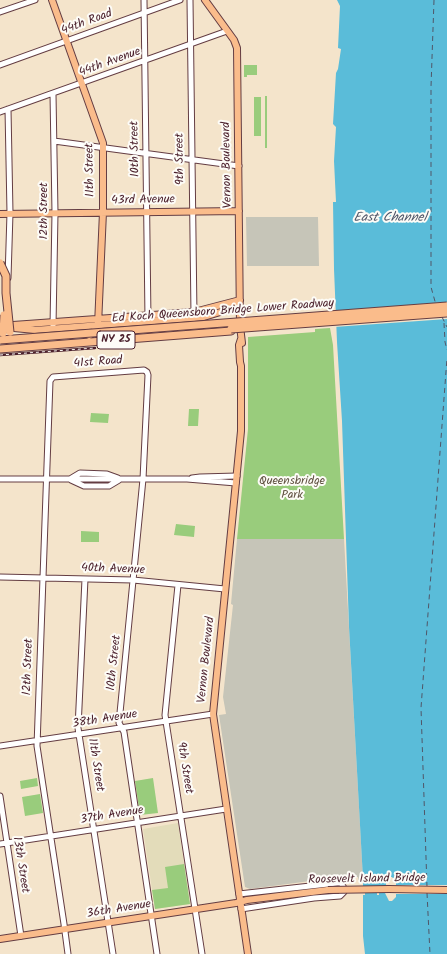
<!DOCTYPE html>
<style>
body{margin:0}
canvas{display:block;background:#f4e4cb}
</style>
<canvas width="447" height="954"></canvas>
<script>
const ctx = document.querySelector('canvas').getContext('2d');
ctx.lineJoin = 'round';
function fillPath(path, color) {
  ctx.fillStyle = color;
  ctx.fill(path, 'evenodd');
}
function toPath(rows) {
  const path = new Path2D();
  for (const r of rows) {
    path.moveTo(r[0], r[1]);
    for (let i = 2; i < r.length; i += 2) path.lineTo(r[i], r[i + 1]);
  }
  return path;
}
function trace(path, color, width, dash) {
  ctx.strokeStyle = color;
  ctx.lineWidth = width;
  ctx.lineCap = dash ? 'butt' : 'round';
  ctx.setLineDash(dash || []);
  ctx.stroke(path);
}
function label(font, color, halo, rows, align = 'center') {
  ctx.font = font + ' Kalam,sans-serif';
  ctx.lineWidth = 4;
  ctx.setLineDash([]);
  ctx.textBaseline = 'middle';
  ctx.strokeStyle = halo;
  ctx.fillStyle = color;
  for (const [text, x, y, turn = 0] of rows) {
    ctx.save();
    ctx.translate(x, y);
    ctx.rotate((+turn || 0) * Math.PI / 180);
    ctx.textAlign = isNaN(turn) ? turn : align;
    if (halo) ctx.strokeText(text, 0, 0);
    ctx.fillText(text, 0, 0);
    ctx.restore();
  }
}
const built = toPath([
 [178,823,190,904,155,909,143,829]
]);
const industrial = toPath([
 [246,217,318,217,319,266,247,266],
 [237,539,344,539,363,879,358,880,358,877,333,878,250,889,245,887,219,715,226,714,223,697,233,605,231,604]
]);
const green = toPath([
 [244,65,257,65,257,75,247,75,247,77,244,77],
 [265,96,267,96,267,148,265,148],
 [254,97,261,97,261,136,254,136],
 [330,328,333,345,344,539,237,539,248,429,248,337,315,332,315,329],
 [189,409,199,409,198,426,188,426],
 [91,413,109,414,108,423,90,422],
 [176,524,195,526,194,537,174,535],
 [81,531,99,532,99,542,81,542],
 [37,778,38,786,21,789,20,781],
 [153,778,158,813,140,815,135,781],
 [40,794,43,813,25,816,22,797],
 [184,864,190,904,155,909,152,890,168,888,165,867]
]);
const water = toPath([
 [337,0,447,0,447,954,365,954,363,936,363,879,349,627,342,421,337,342,334,269,333,202,336,202,334,161,336,127,333,124,336,73,338,69,341,49,338,48,340,6]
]);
const pier = toPath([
 [447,302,447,319,334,327,334,311],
 [389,877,392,877,396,882,396,885,447,885,447,894,396,894,396,897,392,901,389,901,385,893,379,893,379,895,377,895,377,893,365,893,365,895,362,895,362,893,361,893,361,883,362,883,363,886,386,886,386,882]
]);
const ferry = toPath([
 [434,0,431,87,431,287,436,305],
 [442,317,447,327],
 [444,323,445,342,447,350],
 [427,887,421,708,447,358],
 [427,893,430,954]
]);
const minor = toPath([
 [144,0,148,319],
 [190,0,194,315],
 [0,12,35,0],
 [0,65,180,0],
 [0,112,227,31],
 [54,141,239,166],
 [8,278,10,213,8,109],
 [53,326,55,213,53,94],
 [192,478,200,477,237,476],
 [0,479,187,479,236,483],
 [70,479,80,473,107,474,118,478],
 [71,480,84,486,109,486,119,480],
 [0,577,133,580,225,589],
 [85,579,78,728,113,954],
 [178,585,165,715,202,954],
 [0,746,213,714],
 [0,796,21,936],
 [0,844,226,809],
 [239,894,337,883,341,883,344,888,344,892,340,896,314,898,241,909],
 [68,954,64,924,37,746,50,381,53,377,144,370,147,372,148,375,143,479,119,723,124,732,157,954]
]);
const major = toPath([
 [52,0,103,143,103,212,98,325],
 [205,0,234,40,237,48,240,326,242,343],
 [0,214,239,211],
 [6,327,13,325,194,312,240,300],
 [14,328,35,330,194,318,204,317,240,306],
 [241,339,239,345,240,362,241,366,241,431,213,714,248,954],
 [389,889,447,890],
 [0,939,236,903,247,900,328,890]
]);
const highway = toPath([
 [89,335,95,331,98,325],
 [0,349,231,331]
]);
const rail = toPath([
 [0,355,95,348]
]);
const majorBridge = toPath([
 [328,890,389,889]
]);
const highwayBridge = toPath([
 [0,263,6,276,6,293,10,332],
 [231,329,447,313],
 [3,333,4,315],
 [0,340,447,306]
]);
const shields = [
 [116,340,38]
];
const shieldNames = [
 ["NY 25",116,340]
];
const streetNames = [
 ["44th Road",87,23,-20],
 ["44th Avenue",110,63,-20],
 ["10th Street",136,149,-91],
 ["9th Street",181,159,-91],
 ["Vernon Boulevard",228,165,-91],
 ["11th Street",91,170,-91],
 ["43rd Avenue",143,201,-1],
 ["12th Street",45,211,-90],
 ["Ed Koch Queensboro Bridge Lower Roadway",223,312,-4],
 ["41st Road",98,363,-4],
 ["40th Avenue",113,570,2],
 ["Vernon Boulevard",207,660,-84],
 ["10th Street",115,663,-84],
 ["12th Street",29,667,-88],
 ["38th Avenue",105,720,-9],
 ["11th Street",95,765,81],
 ["9th Street",184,768,81],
 ["37th Avenue",112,816,-9],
 ["13th Street",20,865,81],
 ["Roosevelt Island Bridge",367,880,-1],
 ["36th Avenue",119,910,-9]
];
const parkNames = [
 ["Queensbridge",292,482],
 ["Park",292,496]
];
const waterNames = [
 ["East Channel",390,219]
];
fillPath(built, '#e3dcba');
fillPath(industrial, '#c6c5b8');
fillPath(green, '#99cc7c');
fillPath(water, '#5abcd9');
fillPath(pier, '#f4e4cb');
trace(ferry, '#505668', 1, [5, 4]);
trace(minor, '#643d43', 7);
trace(major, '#643d43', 8);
trace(highway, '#643d43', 9);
trace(minor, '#fff', 5);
trace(major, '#fabc8b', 6);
trace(highway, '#fabc8b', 7);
trace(rail, '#4a1f2b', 2.5);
trace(rail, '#fdfcf7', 1, [3]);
trace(majorBridge, '#643d43', 8, []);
trace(highwayBridge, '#643d43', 9, []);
trace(majorBridge, '#fabc8b', 6);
trace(highwayBridge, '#fabc8b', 7);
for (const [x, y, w] of shields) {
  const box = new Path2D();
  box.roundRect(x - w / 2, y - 9, w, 18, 3);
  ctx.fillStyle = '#fdfcf7';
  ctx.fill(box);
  trace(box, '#4a1f2b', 1);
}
label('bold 11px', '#4a1f2b', null, shieldNames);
label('12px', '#4a1f2b', '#fdfcf7', streetNames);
label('12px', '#625343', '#fdfcf7', parkNames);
label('italic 13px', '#505668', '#fdfcf7', waterNames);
</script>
